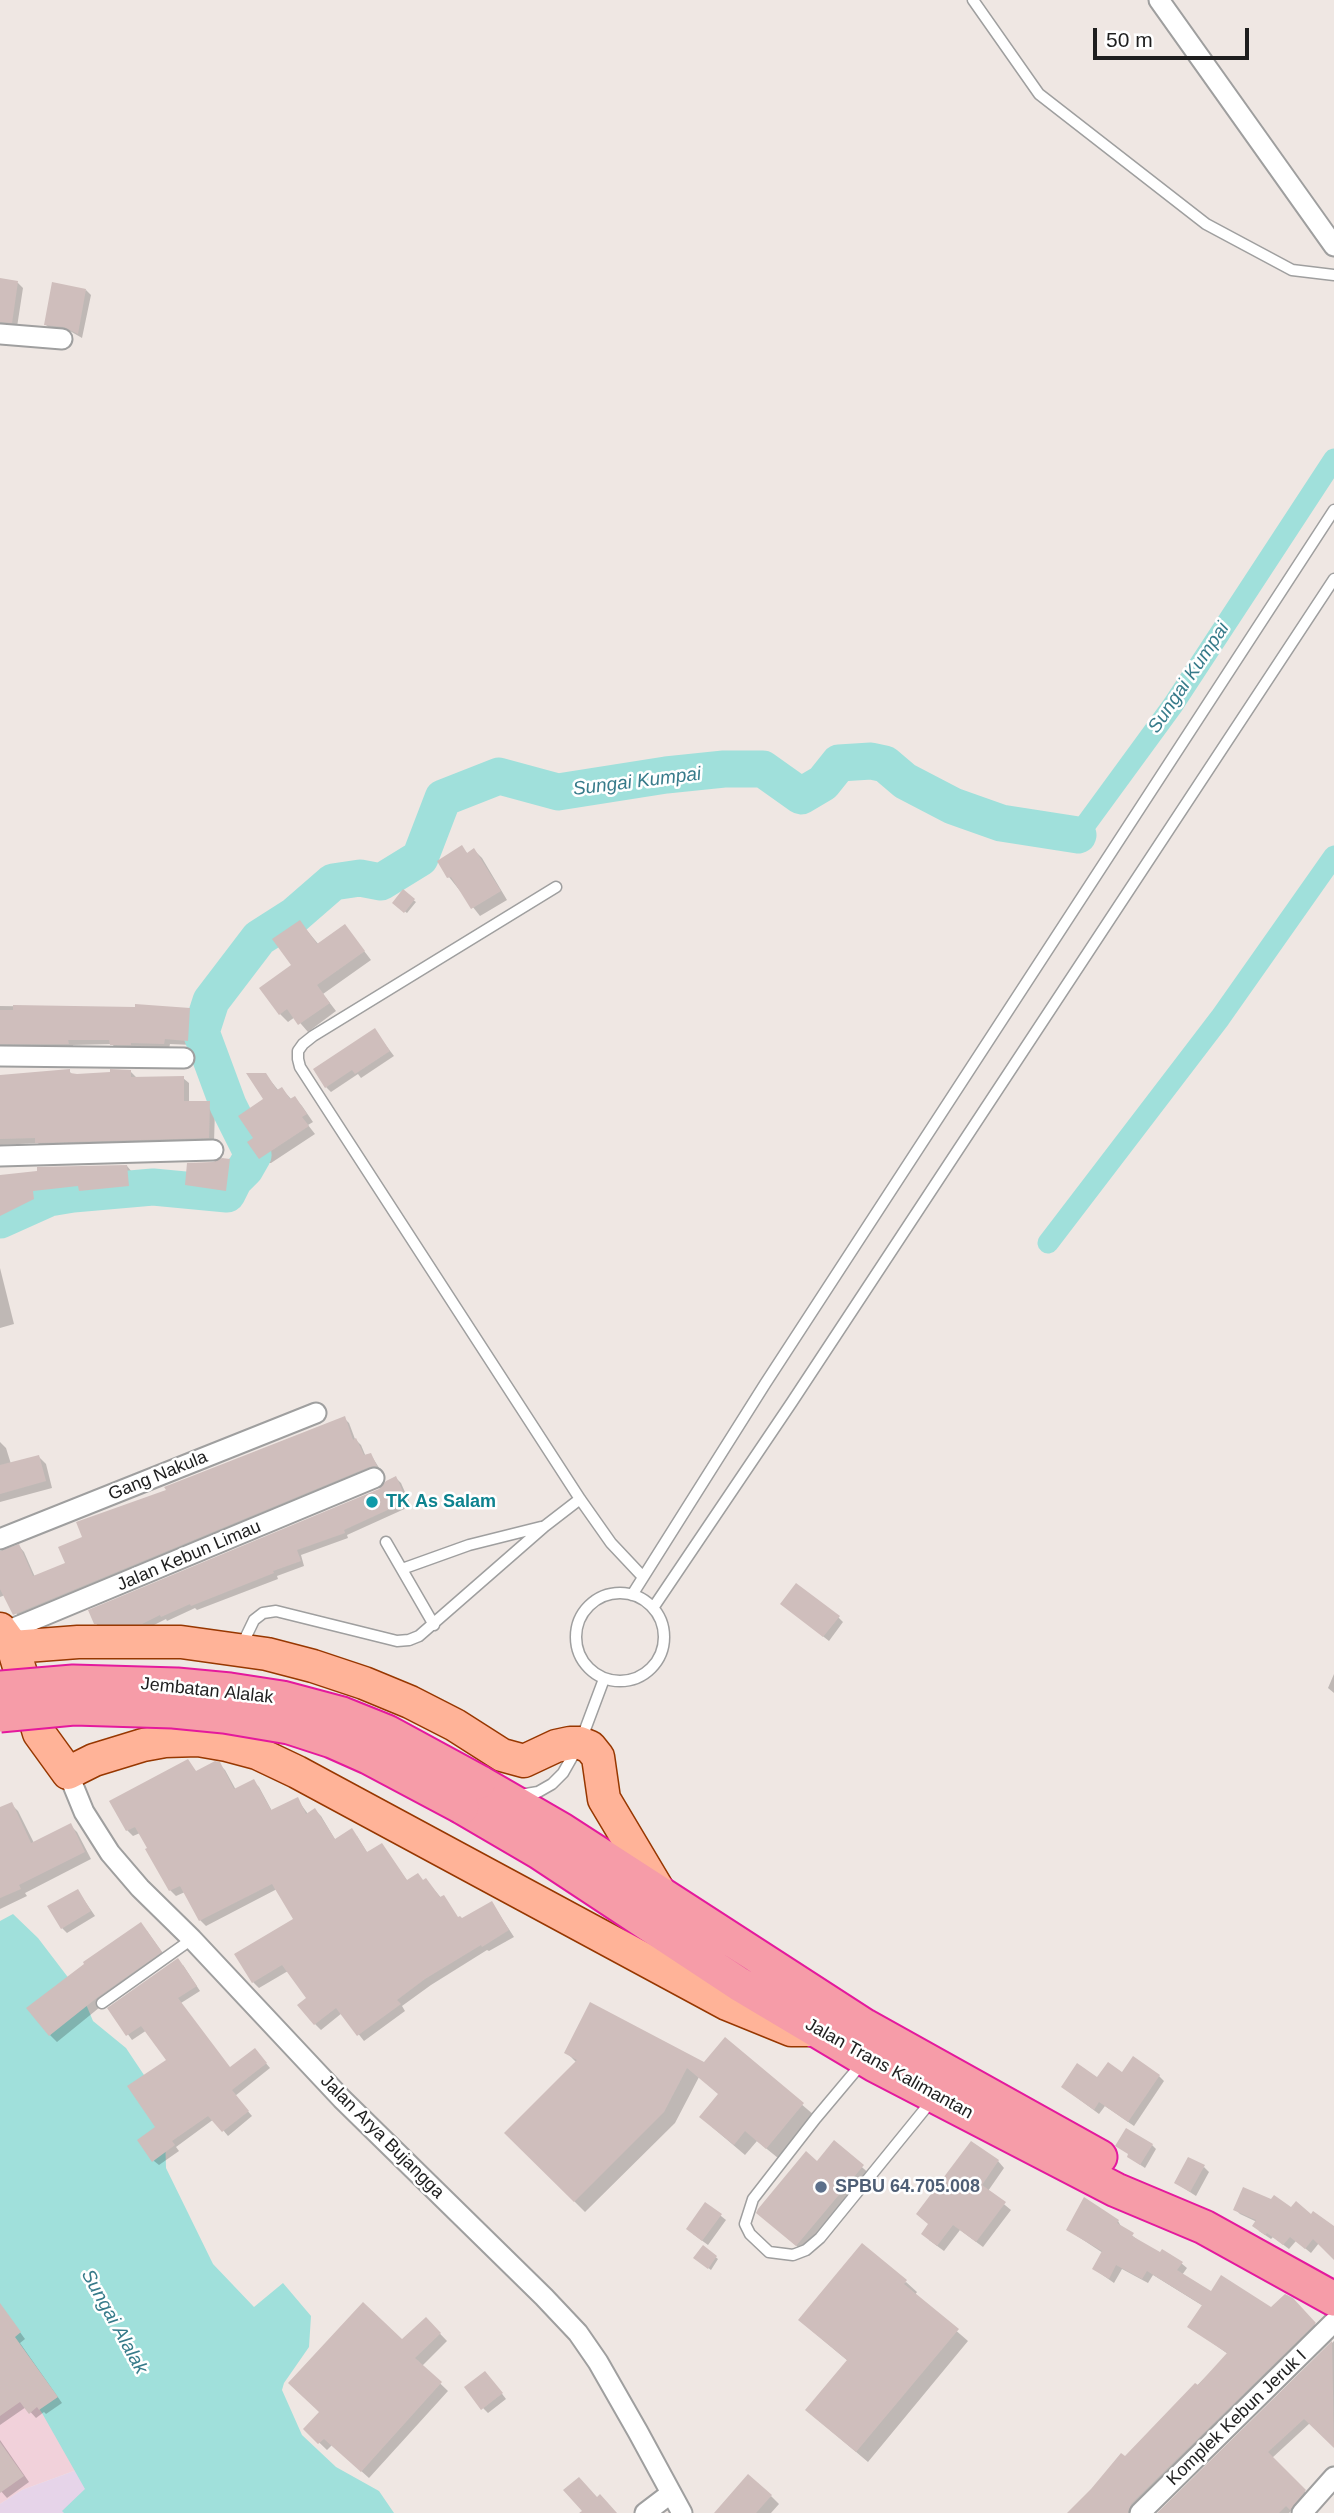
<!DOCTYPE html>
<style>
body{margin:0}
#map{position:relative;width:1334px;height:2513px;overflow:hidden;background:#efe7e3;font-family:Arial,sans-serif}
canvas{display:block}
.scale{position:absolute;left:1093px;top:28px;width:156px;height:32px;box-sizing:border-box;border:4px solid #1e1e1e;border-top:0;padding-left:9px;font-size:21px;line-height:24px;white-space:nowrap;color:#1e1e1e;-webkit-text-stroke:5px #fff;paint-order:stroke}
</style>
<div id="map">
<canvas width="1334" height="2513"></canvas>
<div class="scale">50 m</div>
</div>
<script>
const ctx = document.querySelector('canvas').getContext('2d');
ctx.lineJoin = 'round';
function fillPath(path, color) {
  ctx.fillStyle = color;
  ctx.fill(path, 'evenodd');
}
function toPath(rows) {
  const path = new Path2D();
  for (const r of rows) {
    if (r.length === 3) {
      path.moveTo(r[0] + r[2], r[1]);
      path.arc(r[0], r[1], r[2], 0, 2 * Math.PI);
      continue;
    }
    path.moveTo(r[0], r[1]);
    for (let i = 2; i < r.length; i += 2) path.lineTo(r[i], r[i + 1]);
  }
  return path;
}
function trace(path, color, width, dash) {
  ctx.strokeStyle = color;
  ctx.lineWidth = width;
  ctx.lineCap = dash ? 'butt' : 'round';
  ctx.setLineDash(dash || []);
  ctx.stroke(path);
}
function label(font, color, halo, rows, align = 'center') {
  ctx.font = font + ' Arial,sans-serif';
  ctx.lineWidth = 5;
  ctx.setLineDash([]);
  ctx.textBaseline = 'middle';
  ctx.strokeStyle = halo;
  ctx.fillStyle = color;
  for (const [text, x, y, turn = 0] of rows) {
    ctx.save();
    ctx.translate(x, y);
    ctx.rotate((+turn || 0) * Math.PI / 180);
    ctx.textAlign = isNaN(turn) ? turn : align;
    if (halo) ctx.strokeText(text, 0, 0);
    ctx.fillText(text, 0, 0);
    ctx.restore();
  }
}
const commercial = toPath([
 [0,2280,82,2468,22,2490,0,2504]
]);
const industrial = toPath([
 [82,2468,135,2513,0,2513,0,2504,22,2490]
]);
const water = toPath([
 [13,1914,38,1938,83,1997,93,2021,126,2048,164,2105,166,2168,213,2264,254,2307,283,2283,311,2316,309,2347,284,2383,282,2390,302,2435,336,2467,379,2491,394,2513,64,2513,62,2511,85,2489,42,2413,0,2352,0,1921]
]);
const shadow = toPath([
 [0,280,18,283,23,288,17,327,0,327],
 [86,290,91,295,82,338,70,331,51,330,46,325],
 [462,848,468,854,474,850,482,858,507,900,480,916,449,877],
 [403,892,416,902,407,913,394,903],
 [300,922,319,945,345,926,371,960,323,994,336,1011,308,1032,295,1017,288,1022,280,1014,293,966],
 [0,1006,189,1009,195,1015,193,1045,170,1044,169,1049,135,1048,135,1050,117,1050,112,1044,73,1045,73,1049,0,1049],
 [375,1031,394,1056,361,1078,358,1074,331,1092,326,1087],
 [69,1071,74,1076,130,1071,136,1077,183,1078,189,1083,189,1103,209,1103,215,1109,214,1143,42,1148,38,1143,0,1145,0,1077],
 [265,1074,279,1091,282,1089,292,1100,295,1098,302,1106,313,1122,308,1125,315,1134,271,1163,266,1163,258,1155,255,1139,266,1100],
 [229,1161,234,1166,231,1195,192,1190,187,1185,214,1164],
 [127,1166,132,1172,134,1192,86,1196,81,1192,38,1196,39,1204,0,1224,0,1177],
 [0,1268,14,1324,0,1328],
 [344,1418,349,1423,355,1439,361,1445,366,1457,371,1455,381,1471,375,1471,20,1619,5,1595,0,1597,0,1554,19,1546,24,1552,35,1577,67,1564,85,1538,168,1491],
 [0,1442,6,1448,11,1464,38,1456,46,1464,52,1488,0,1502],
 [396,1478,401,1483,411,1506,347,1535,348,1538,301,1555,304,1566,277,1576,278,1579,197,1610,195,1608,167,1621,166,1619,148,1628,101,1628,95,1623,380,1491],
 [787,1608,838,1617,843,1622,829,1641],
 [1334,1674,1334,1693,1328,1688],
 [188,1761,197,1773,219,1764,225,1770,236,1790,253,1781,259,1787,272,1811,297,1799,308,1814,315,1810,321,1816,336,1841,357,1836,368,1854,382,1845,408,1882,426,1880,459,1919,462,1920,492,1903,514,1937,489,1951,487,1950,431,1985,402,2006,405,2011,364,2041,342,2013,321,2030,315,2024,308,1998,288,1971,259,1988,253,1982,295,1920,277,1889,206,1926,200,1920,185,1892,176,1896,170,1890,140,1833,133,1836,127,1830],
 [11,1804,18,1811,34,1843,70,1825,77,1832,91,1859,25,1893,27,1896,0,1909,0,1809],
 [78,1891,95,1916,67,1933,62,1928],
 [147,1931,167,1959,105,2003,57,2042,50,2035],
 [183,1965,200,1991,181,2003,230,2069,259,2055,270,2068,235,2096,252,2116,228,2136,214,2119,176,2147,179,2151,159,2165,154,2161,157,2128,169,2060,147,2030,132,2040,110,2009],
 [725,2039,814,2115,778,2158,757,2141,745,2155,712,2127,720,2095,699,2077,675,2123,585,2212,506,2133,577,2063,566,2052,704,2064],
 [1122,2074,1159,2076,1164,2081,1134,2126,1105,2106,1099,2114,1068,2091],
 [834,2143,871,2175,805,2253,767,2221],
 [1152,2145,1156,2149,1145,2168,1133,2160],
 [998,2161,1004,2168,988,2191,1011,2210,983,2247,960,2230,944,2251,929,2240],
 [1204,2167,1209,2172,1196,2196,1176,2183],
 [706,2204,726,2220,708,2245,693,2234],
 [1235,2209,1292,2209,1312,2216,1334,2229,1334,2258,1319,2243,1311,2253,1296,2241,1289,2249,1273,2237,1271,2239,1259,2231,1257,2222,1240,2214],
 [1118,2221,1122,2228,1138,2240,1137,2241,1181,2263,1187,2268,1182,2275,1211,2294,1271,2309,1292,2300,1319,2329,1135,2513,1072,2513,1228,2354,1190,2327,1203,2306,1153,2275,1148,2283,1122,2269,1114,2283,1094,2269,1103,2253,1068,2230],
 [703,2247,718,2259,711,2270,696,2258],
 [906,2282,917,2292,915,2295,968,2341,868,2462,818,2420,848,2361,811,2330],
 [0,2305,25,2339,20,2343,62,2403,46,2414,44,2412,36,2418,26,2407,0,2425],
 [426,2319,447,2341,422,2366,448,2391,369,2478,332,2445,327,2450,305,2429],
 [1334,2341,1334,2446,1310,2423,1272,2458,1310,2497,1295,2513,1292,2510,1289,2513,1160,2513],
 [490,2378,506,2399,488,2413,483,2408],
 [0,2440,29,2482,7,2498,0,2490],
 [771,2496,779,2504,771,2513,716,2513]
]);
const canal = toPath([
 [1078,835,1173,705,1334,459],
 [1048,1243,1220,1018,1334,856]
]);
const river = toPath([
 [0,1220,49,1198,73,1194,153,1187,227,1194,234,1180,245,1169,253,1155,228,1105,201,1032,211,1001,259,938,295,915,333,882,360,878,381,882,420,858,443,798,499,776,558,792,666,775,724,769,763,769,801,796,823,783,839,763,871,761,885,764,905,781,953,806,1001,823,1078,835]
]);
const building = toPath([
 [0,278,18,281,12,323,0,322],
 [52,282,86,289,78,334,64,327,44,325],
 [462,845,467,853,474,848,501,891,471,909,451,877,447,878,437,861],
 [403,889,415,899,404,913,392,903],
 [300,920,317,944,345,924,365,951,317,985,330,1003,298,1025,287,1009,279,1015,259,988,291,965,272,939],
 [135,1004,190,1008,188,1041,165,1039,164,1044,131,1043,131,1045,110,1045,109,1040,68,1040,69,1044,0,1044,0,1010,13,1010,13,1005,135,1007],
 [375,1028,390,1051,355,1074,352,1070,325,1088,313,1069],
 [70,1069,70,1073,77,1074,110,1072,110,1069,131,1070,131,1077,184,1076,184,1101,210,1101,209,1138,35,1143,35,1138,0,1139,0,1075],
 [246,1073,266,1073,277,1090,282,1087,290,1099,295,1096,307,1114,302,1117,309,1126,259,1159,247,1142,253,1138,238,1116,263,1099],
 [222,1158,230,1159,226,1191,185,1185,187,1163,213,1162],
 [127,1165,129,1186,79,1191,78,1186,33,1191,34,1199,0,1216,0,1175,37,1171,37,1167],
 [345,1416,353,1440,356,1438,364,1455,371,1453,377,1466,369,1467,13,1615,0,1589,0,1551,19,1544,33,1576,65,1563,58,1547,82,1537,76,1522,166,1490,164,1487],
 [39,1455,46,1481,0,1494,0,1465],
 [396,1476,407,1501,344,1530,345,1533,297,1550,301,1561,273,1571,274,1573,191,1606,190,1604,161,1617,160,1615,142,1624,94,1624,88,1610,379,1489,386,1481],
 [796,1583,840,1616,823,1637,780,1604],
 [188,1759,196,1771,215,1761,220,1762,234,1789,254,1779,271,1810,298,1797,306,1814,315,1808,335,1839,352,1828,367,1852,382,1843,407,1880,418,1873,423,1880,426,1878,440,1897,444,1895,458,1917,460,1916,462,1918,492,1901,509,1930,482,1947,481,1945,425,1979,397,2000,401,2004,357,2036,336,2008,314,2025,297,2005,306,1998,282,1965,252,1983,234,1954,293,1919,272,1884,199,1921,180,1886,169,1891,145,1849,147,1848,135,1827,126,1831,109,1801],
 [12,1802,31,1843,71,1823,85,1852,19,1885,21,1889,0,1898,0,1807],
 [78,1889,91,1911,61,1929,47,1906],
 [141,1922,162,1952,98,1997,49,2036,26,2008,84,1964,83,1962],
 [178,1958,197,1986,178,1998,230,2067,255,2048,267,2063,232,2090,249,2111,222,2132,208,2116,172,2141,175,2145,152,2162,137,2140,155,2127,127,2086,166,2060,141,2026,126,2036,107,2008],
 [590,2002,704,2062,725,2037,804,2103,766,2149,745,2131,734,2145,699,2117,718,2094,687,2068,664,2112,574,2202,504,2133,577,2060,564,2053],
 [1133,2056,1160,2075,1128,2122,1099,2102,1094,2110,1061,2087,1077,2063,1097,2077,1108,2062,1122,2072],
 [1126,2128,1153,2144,1140,2165,1127,2157,1128,2154,1115,2146],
 [834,2140,864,2165,796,2246,756,2213,758,2209,806,2151,817,2161],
 [971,2141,999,2160,982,2185,1006,2202,976,2242,953,2225,937,2246,921,2234,928,2224,916,2214],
 [1188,2157,1205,2165,1190,2192,1174,2183],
 [1243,2187,1271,2199,1274,2195,1291,2207,1296,2201,1311,2214,1313,2211,1334,2226,1334,2260,1313,2239,1305,2249,1290,2237,1283,2245,1267,2233,1265,2235,1252,2226,1256,2220,1233,2210],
 [1084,2197,1119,2220,1117,2223,1134,2233,1132,2236,1160,2252,1162,2249,1183,2262,1177,2270,1211,2291,1221,2275,1271,2307,1285,2294,1293,2298,1316,2323,1131,2504,1128,2513,1067,2513,1091,2489,1121,2453,1125,2456,1195,2383,1198,2385,1227,2353,1187,2327,1202,2305,1147,2271,1142,2279,1116,2265,1109,2279,1092,2269,1102,2251,1066,2230],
 [705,2202,722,2214,702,2241,686,2229],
 [862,2243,907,2280,904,2284,959,2329,856,2452,805,2410,847,2360,798,2320],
 [703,2245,717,2256,708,2269,693,2258],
 [363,2302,402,2339,426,2317,441,2333,415,2358,442,2382,361,2472,324,2439,318,2444,303,2429,319,2412,288,2383],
 [0,2303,21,2332,15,2337,58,2397,39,2410,37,2407,29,2414,20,2402,0,2416],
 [1332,2341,1334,2448,1304,2419,1268,2452,1306,2490,1290,2510,1286,2506,1279,2513,1157,2513],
 [485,2371,503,2393,481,2410,464,2387],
 [0,2442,24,2476,0,2493],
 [748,2474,772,2495,756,2513,714,2513],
 [579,2477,597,2497,600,2494,617,2513,579,2513,582,2511,563,2490]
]);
const service = toPath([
 [973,0,1039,94,1206,224,1292,270,1334,275],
 [556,887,313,1036,303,1044,298,1051,298,1059,300,1067,580,1499,611,1543,643,1577],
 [386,1542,434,1625],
 [402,1569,469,1545,541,1527],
 [620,1637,44],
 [632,1595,765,1384,1334,510],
 [653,1608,792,1402,1334,579],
 [241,1647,254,1620,263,1613,276,1611,397,1641,409,1640,419,1636,545,1526,580,1499],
 [520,1795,538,1792,552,1784,563,1773,580,1743,604,1679],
 [102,2003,192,1939],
 [863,2062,816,2118,753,2199,745,2224,750,2234,769,2252,793,2255,806,2250,820,2238,933,2099]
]);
const minor = toPath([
 [1159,0,1334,246],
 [0,334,62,339],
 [0,1056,184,1058],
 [0,1156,213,1150],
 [0,1539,316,1413],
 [2,1633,374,1478],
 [68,1773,84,1812,110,1853,140,1888,192,1939,342,2099,544,2297,578,2333,598,2362,638,2432,682,2513],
 [645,2513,670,2494],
 [1140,2513,1334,2322],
 [1302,2513,1334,2477]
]);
const primary = toPath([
 [0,1629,13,1647,39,1733,68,1773,94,1760,143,1745,165,1741,198,1740,227,1745,257,1753,297,1772,727,2004,791,2030,810,2030],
 [13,1647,78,1642,181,1642,267,1654,313,1666,364,1683,410,1702,455,1725,502,1755,524,1761,556,1746,570,1743,580,1743,590,1747,598,1757,604,1799,660,1893]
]);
const trunk = toPath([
 [479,1782,562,1830,865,2026,1100,2157],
 [462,1807,539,1852,739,1984,875,2065,1116,2190,1204,2227,1334,2299]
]);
const trunkBridge = toPath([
 [0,1688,73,1682,177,1685,230,1690,282,1698,342,1714,387,1732,479,1782],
 [0,1715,74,1708,173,1711,224,1716,289,1727,332,1741,368,1757,462,1807]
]);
const markers = [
 [372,1502,7,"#0f9aa8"],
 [821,2187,7,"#5c6f8a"]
];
const streetNames = [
 ["Gang Nakula",158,1476,-22],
 ["Jalan Kebun Limau",189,1556,-23],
 ["Jembatan Alalak",207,1691,6],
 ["Jalan Trans Kalimantan",889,2069,29],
 ["Jalan Arya Bujangga",382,2137,45],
 ["Komplek Kebun Jeruk I",1237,2418,-44]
];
const cultureNames = [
 ["TK As Salam",386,1502]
];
const serviceNames = [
 ["SPBU 64.705.008",835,2187]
];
const waterNames = [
 ["Sungai Kumpai",1189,678,-56],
 ["Sungai Kumpai",637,782,-7],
 ["Sungai Alalak",114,2322,61]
];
fillPath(commercial, '#f1d1da');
fillPath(industrial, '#e6d4e9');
fillPath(water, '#a0e0db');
fillPath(shadow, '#0003');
trace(canal, '#a0e0db', 21);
trace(river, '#a0e0db', 37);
fillPath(building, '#cfbebc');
trace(service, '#9f9f9f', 13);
trace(minor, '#9f9f9f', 23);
trace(primary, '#973700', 35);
trace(trunk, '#e4199d', 37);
trace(service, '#fff', 10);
trace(minor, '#fff', 19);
trace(primary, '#ffb398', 32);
trace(trunk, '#f69ca8', 33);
trace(trunkBridge, '#e4199d', 37, []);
trace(trunkBridge, '#f69ca8', 33);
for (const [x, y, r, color] of markers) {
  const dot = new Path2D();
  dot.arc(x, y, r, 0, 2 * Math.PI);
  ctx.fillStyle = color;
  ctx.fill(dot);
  trace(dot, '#fff', 2.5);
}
label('18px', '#1e1e1e', '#fff', streetNames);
label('bold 18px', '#0d838f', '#fff', cultureNames, 'left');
label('bold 18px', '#4e5e75', '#fff', serviceNames, 'left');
label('italic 19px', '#377b8a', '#fff', waterNames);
</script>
